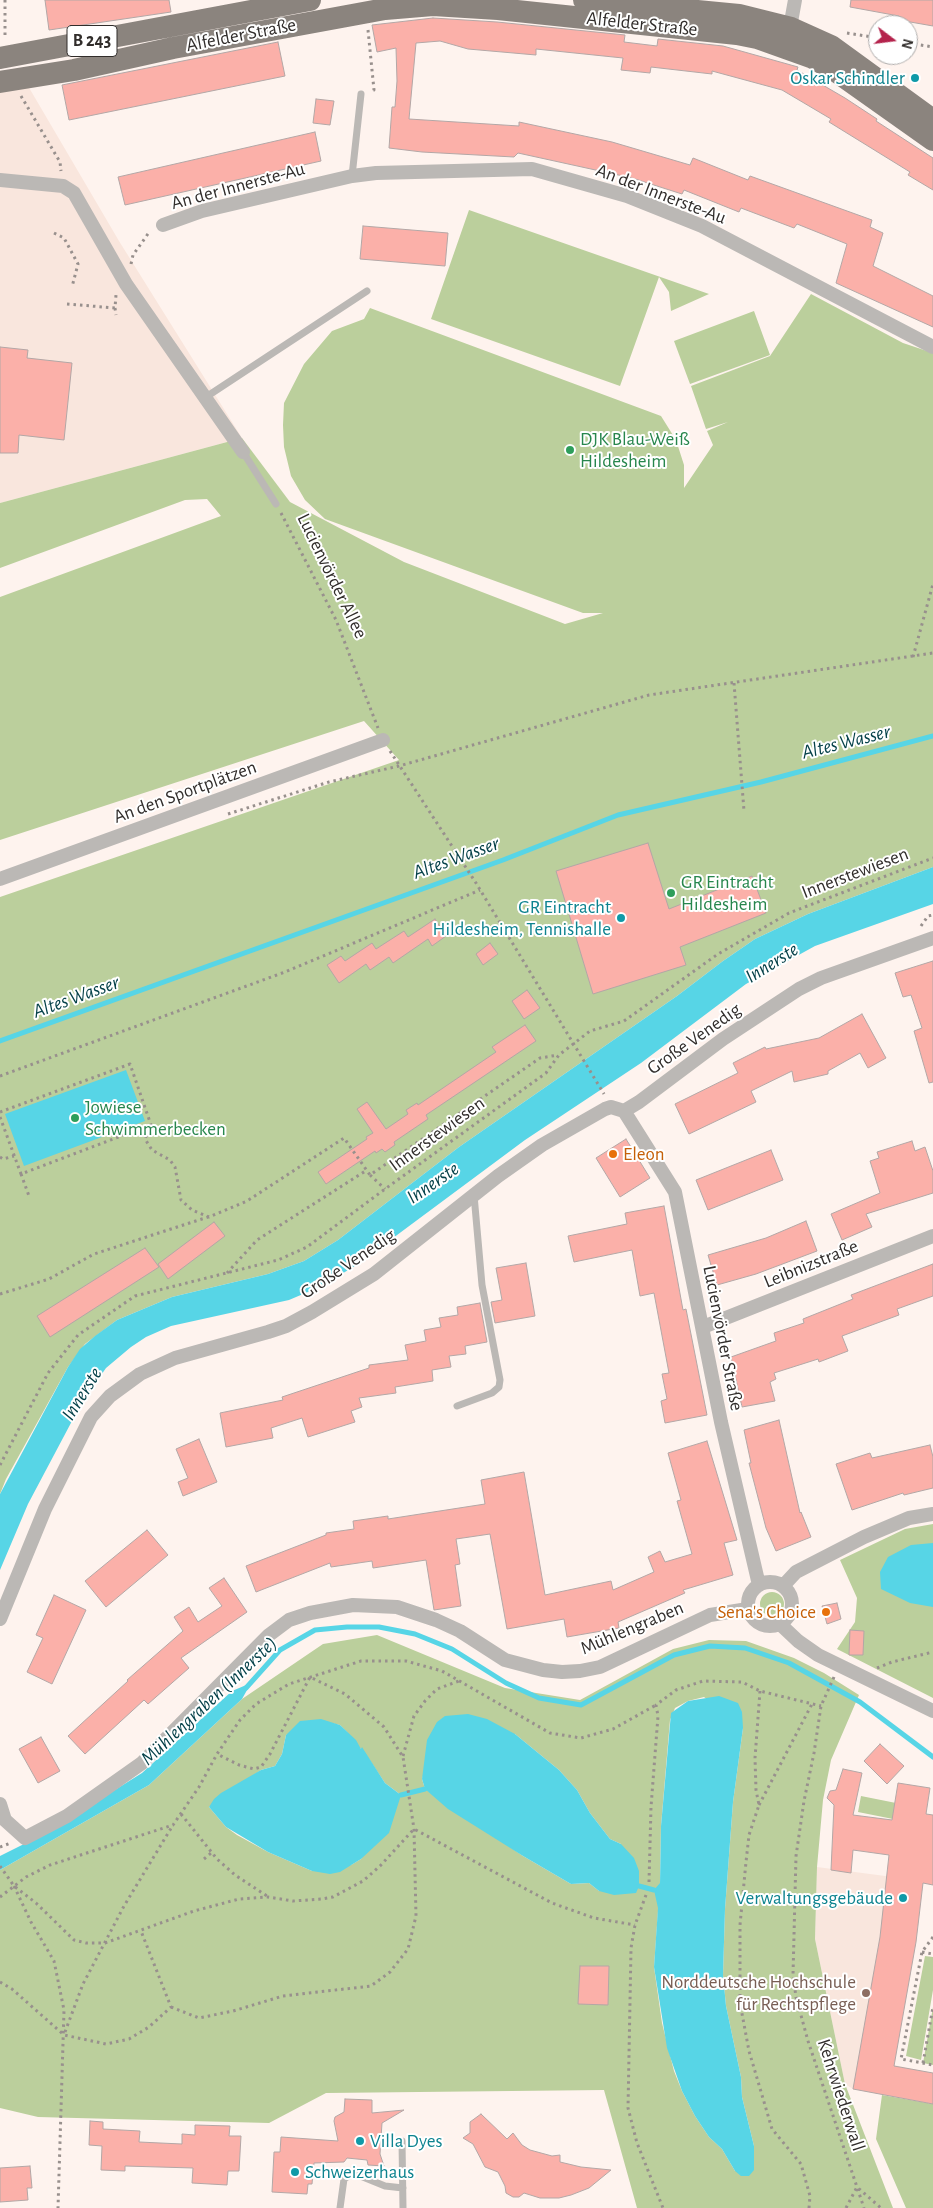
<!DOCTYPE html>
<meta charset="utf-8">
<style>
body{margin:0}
#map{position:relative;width:933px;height:2208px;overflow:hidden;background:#fef3ee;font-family:"Alegreya Sans",sans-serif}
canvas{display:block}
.north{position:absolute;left:868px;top:15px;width:50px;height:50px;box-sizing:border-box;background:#fff;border:1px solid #adabaa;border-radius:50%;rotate:105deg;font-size:14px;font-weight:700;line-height:20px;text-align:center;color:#312d2b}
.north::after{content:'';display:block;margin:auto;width:18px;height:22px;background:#b4234c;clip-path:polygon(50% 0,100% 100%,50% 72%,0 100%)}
</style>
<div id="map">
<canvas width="933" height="2208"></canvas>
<div class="north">N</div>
</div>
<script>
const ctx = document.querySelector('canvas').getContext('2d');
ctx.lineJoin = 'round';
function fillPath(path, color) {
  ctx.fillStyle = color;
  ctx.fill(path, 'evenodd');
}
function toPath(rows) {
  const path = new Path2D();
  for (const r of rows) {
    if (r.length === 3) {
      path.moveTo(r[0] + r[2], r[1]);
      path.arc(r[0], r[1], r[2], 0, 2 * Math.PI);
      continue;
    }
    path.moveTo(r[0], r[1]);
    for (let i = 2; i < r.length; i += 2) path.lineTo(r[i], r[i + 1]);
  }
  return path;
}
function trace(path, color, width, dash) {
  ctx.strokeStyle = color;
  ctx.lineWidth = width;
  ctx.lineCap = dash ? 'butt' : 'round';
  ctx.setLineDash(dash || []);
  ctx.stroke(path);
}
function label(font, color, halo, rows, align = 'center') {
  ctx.font = font + ' "Alegreya Sans",sans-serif';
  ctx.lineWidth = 4;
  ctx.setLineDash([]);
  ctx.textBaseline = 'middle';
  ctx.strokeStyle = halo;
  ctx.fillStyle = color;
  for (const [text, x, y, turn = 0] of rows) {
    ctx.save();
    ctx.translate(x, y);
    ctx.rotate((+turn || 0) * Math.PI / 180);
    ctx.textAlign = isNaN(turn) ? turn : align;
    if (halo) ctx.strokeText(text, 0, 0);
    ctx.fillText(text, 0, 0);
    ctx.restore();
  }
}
const built = toPath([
 [21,74,119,241,242,438,0,503,0,77],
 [817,1867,923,1881,916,1942,894,2065,933,2073,933,2104,853,2089,845,2084,815,1939]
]);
const green = toPath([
 [469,210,709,294,671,311,669,292,659,277,620,386,431,319],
 [811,294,903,343,933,353,933,867,808,914,755,939,723,961,677,996,459,1147,338,1240,304,1261,268,1274,172,1297,117,1320,85,1344,68,1367,6,1479,0,1494,0,897,399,760,364,721,0,840,0,597,221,516,207,499,185,500,0,568,0,503,242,438,290,502,404,562,565,624,603,613,583,613,325,519,305,500,291,476,284,447,283,425,284,403,304,364,332,331,364,319,370,308,661,416,676,440,684,465,684,488,713,445,707,431,728,422,706,429,691,386,770,356],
 [754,311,770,355,690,384,674,341],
 [933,1524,933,1698,837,1649,855,1622,857,1598,840,1560,905,1529],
 [772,1604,12],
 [377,1635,505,1688,580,1700,673,1649,709,1640,746,1641,794,1658,824,1673,859,1695,831,1760,823,1800,817,1867,815,1939,845,2084,893,2208,637,2208,604,2090,326,2093,269,2123,38,2117,0,2108,0,1870,149,1785,242,1699,323,1644],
 [704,1697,743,1728,733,1802,725,1909,723,1975,726,2006,741,2077,742,2097,754,2146,735,2171,722,2149,709,2137,695,2116,682,2091,674,2071,662,2023,654,1967,660,1883,661,1826,670,1720,675,1708,688,1701],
 [331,1723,340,1725,346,1731,369,1759,385,1783,401,1795,361,1859,351,1865,312,1871,268,1852,237,1835,226,1827,209,1807,261,1770,275,1766,282,1754,286,1735],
 [515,1734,559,1770,577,1790,590,1813,610,1839,621,1844,599,1891,589,1883,571,1884,523,1856,425,1789,422,1779,424,1773],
 [861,1796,896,1803,893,1819,858,1812],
 [925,1956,933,1957,933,1990,921,2060,906,2056],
 [933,2007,933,2065,923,2063],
 [882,2095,933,2104,933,2208,906,2208,876,2139]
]);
const water = toPath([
 [933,867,933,904,815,946,746,984,641,1063,525,1140,358,1264,322,1286,289,1300,171,1326,146,1337,131,1347,106,1368,81,1404,28,1504,0,1570,0,1494,68,1367,80,1349,95,1336,117,1320,172,1297,268,1274,304,1261,338,1240,459,1147,677,996,723,961,755,939,808,914],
 [126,1070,145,1121,24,1166,5,1114],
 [933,1543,933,1607,910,1603,881,1589,880,1572,888,1557,911,1545],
 [251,1683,242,1699,149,1785,0,1870,0,1856,46,1833,142,1773,232,1691],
 [719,1696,738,1703,742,1712,743,1728,733,1802,725,1909,723,1975,726,2006,741,2077,742,2097,754,2146,754,2170,749,2176,741,2176,735,2171,722,2149,709,2137,695,2116,682,2091,667,2048,654,1967,658,1908,654,1890,660,1883,661,1826,671,1713,688,1701],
 [468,1714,487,1719,515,1734,559,1770,577,1790,590,1813,610,1839,621,1844,634,1858,639,1871,639,1886,636,1893,614,1895,599,1891,589,1883,571,1884,523,1856,448,1809,425,1789,422,1779,427,1740,437,1722,445,1716],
 [321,1719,340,1725,356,1740,361,1749,362,1747,385,1783,401,1795,389,1833,361,1859,340,1872,330,1874,312,1871,268,1852,226,1827,209,1807,214,1799,221,1793,261,1770,275,1766,282,1754,286,1735,300,1721]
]);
const stream = toPath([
 [0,1041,503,860,618,815,761,782,933,736],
 [246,1688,280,1650,315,1630,347,1627,379,1627,415,1634,452,1649,506,1683,539,1698,581,1705,674,1655,710,1646,745,1648,789,1663,860,1702,933,1757],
 [401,1795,425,1789],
 [639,1886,654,1890]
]);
const building = toPath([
 [45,0,169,0,171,12,49,30,45,0],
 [851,0,933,0,933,26,899,20,899,16,850,7,851,0],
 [433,18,497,22,625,35,624,42,657,46,658,39,723,46,798,67,797,70,845,98,877,119,876,121,933,158,933,190,908,175,910,172,829,122,831,119,782,90,712,71,712,74,651,67,650,73,621,70,623,58,536,49,536,55,468,49,440,41,416,43,409,119,519,126,519,122,612,142,690,165,693,158,748,180,750,176,872,220,870,227,883,233,873,266,933,296,933,327,836,283,847,244,797,224,794,228,741,208,739,212,684,190,682,194,632,178,518,153,514,157,422,152,389,148,392,107,395,107,397,81,396,48,377,52,372,25,433,18],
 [278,42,285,76,69,120,62,85,278,42],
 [316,99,334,101,330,125,313,123,316,99],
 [315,132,321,161,125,205,118,177,315,132],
 [363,226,448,233,445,266,360,259,363,226],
 [0,347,28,350,27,358,72,363,64,440,19,435,18,453,0,453,0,347],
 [648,843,669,909,752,876,766,913,680,947,686,965,593,994,556,871,648,843],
 [435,919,446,936,432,946,428,939,393,963,389,957,370,970,366,964,339,983,327,965,341,956,345,961,372,943,376,949,404,931,408,937,435,919],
 [490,943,498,954,483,965,476,954,490,943],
 [933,961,933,1082,929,1083,914,1031,922,1028,911,995,903,997,895,973,933,961],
 [527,990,540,1008,524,1019,512,1001,527,990],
 [862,1014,886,1058,868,1068,860,1053,828,1071,828,1074,794,1082,792,1071,751,1091,756,1102,689,1134,675,1104,738,1073,733,1063,765,1047,766,1049,819,1038,862,1014],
 [525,1025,536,1041,426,1115,428,1119,394,1142,395,1145,385,1152,382,1149,376,1153,375,1151,326,1184,318,1172,367,1139,366,1137,373,1133,357,1109,367,1102,386,1129,408,1114,406,1110,417,1103,418,1105,496,1052,492,1047,525,1025],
 [626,1139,650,1178,620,1197,596,1158,626,1139],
 [912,1141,915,1151,925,1147,933,1171,933,1193,866,1214,872,1227,842,1240,831,1214,880,1193,870,1161,879,1158,877,1152,912,1141],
 [771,1150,783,1180,708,1210,696,1180,771,1150],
 [664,1206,683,1310,686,1309,707,1415,665,1423,661,1401,667,1399,662,1374,669,1373,654,1293,640,1296,632,1250,574,1262,568,1236,627,1224,625,1213,664,1206],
 [806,1221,817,1251,756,1274,717,1285,708,1255,766,1238,806,1221],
 [214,1222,225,1236,168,1279,158,1264,214,1222],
 [145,1248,159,1267,50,1337,37,1316,145,1248],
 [526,1263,535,1316,495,1323,491,1302,502,1300,496,1268,526,1263],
 [933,1264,933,1296,897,1309,899,1315,842,1336,848,1351,819,1362,818,1359,774,1373,776,1379,770,1382,775,1401,742,1407,731,1357,776,1341,774,1333,804,1323,803,1319,853,1299,851,1295,933,1264],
 [480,1303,487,1342,465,1346,466,1354,449,1356,451,1367,432,1370,433,1381,395,1387,396,1393,359,1398,362,1407,351,1411,355,1422,308,1437,302,1418,271,1428,273,1438,226,1447,220,1413,283,1400,282,1397,369,1368,369,1365,408,1360,405,1345,426,1341,424,1330,441,1327,439,1318,458,1315,457,1307,480,1303],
 [779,1420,800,1513,801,1512,811,1537,776,1551,766,1528,749,1463,751,1463,744,1430,779,1420],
 [199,1439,217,1482,183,1496,178,1482,188,1478,176,1449,199,1439],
 [707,1441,737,1540,724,1543,733,1575,683,1590,685,1593,618,1622,619,1628,567,1637,564,1619,507,1629,490,1534,456,1539,460,1564,455,1565,461,1606,434,1610,426,1560,373,1568,372,1561,331,1567,330,1563,256,1592,246,1566,326,1535,326,1533,354,1529,353,1521,388,1516,388,1519,485,1504,481,1480,524,1472,545,1595,611,1581,613,1590,654,1572,648,1557,660,1551,665,1562,692,1554,677,1501,681,1500,668,1453,707,1441],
 [930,1445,933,1457,933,1488,904,1495,903,1493,852,1510,836,1464,870,1453,872,1458,930,1445],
 [147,1530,168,1555,106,1607,85,1581,147,1530],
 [224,1578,247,1612,181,1658,189,1668,148,1704,144,1700,85,1754,68,1736,128,1681,127,1680,183,1631,174,1617,189,1607,198,1622,222,1606,209,1588,224,1578],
 [54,1595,86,1610,52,1684,27,1672,43,1638,36,1635,54,1595],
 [837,1603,841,1619,827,1624,822,1606,837,1603],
 [850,1630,864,1631,863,1655,849,1655,850,1630],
 [41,1737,60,1771,38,1783,19,1749,41,1737],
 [880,1744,904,1766,887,1784,864,1761,880,1744],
 [843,1769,862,1773,853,1815,892,1820,898,1783,930,1788,926,1814,933,1815,933,1885,923,1883,916,1942,894,2066,933,2073,933,2104,853,2089,880,1937,889,1855,853,1850,851,1873,831,1870,834,1805,827,1798,830,1791,836,1790,843,1769],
 [580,1966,609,1966,608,2005,578,2004,580,1966],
 [345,2099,372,2100,372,2113,404,2110,382,2123,380,2154,384,2166,368,2165,367,2160,347,2158,344,2162,314,2163,312,2184,308,2184,307,2194,272,2192,274,2152,280,2152,281,2137,338,2141,334,2121,335,2117,344,2112,345,2099],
 [481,2114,507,2139,513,2133,522,2145,530,2150,552,2156,560,2155,560,2162,581,2167,611,2170,589,2188,571,2195,559,2198,540,2198,524,2193,519,2197,513,2197,506,2193,505,2186,498,2172,485,2167,473,2144,463,2138,470,2133,470,2122,481,2114],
 [90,2121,103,2122,103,2129,140,2131,139,2142,182,2144,182,2134,195,2135,195,2125,230,2126,229,2136,241,2136,239,2171,228,2171,227,2185,192,2183,193,2168,125,2166,125,2171,101,2170,102,2146,89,2145,90,2121],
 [30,2166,32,2188,27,2188,28,2200,0,2202,0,2168,30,2166]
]);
const path = toPath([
 [5,0,5,38],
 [368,30,374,90,371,91],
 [847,33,878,38],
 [908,43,933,47],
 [21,96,60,162,61,171],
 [54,233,64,238,78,264,72,287],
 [131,264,133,255,150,231],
 [67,304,115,308,116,295],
 [115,308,116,315],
 [281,513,336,620,378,728],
 [913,657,933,584],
 [734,683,744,811],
 [390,751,476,883,604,1094],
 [228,814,329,782,399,766,649,695,933,653],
 [921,926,928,916,933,915],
 [0,1076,285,972,480,890],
 [0,1112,130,1064,151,1125,145,1139,152,1150,170,1160,175,1167,181,1200,192,1210,209,1217,247,1201,344,1138,370,1175,540,1058,558,1055],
 [0,1117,21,1174,150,1125],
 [0,1157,3,1159,14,1156],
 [21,1174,29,1196],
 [370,1175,385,1189],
 [227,1273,257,1240,367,1170],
 [0,1294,49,1279,94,1254,208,1217],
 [0,1465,48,1373,78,1335,135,1296,278,1260,307,1247,385,1189,546,1073,559,1055,590,1031,624,1021,718,954,789,913,933,858],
 [877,1668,892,1662,933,1652],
 [834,1677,821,1706,814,1753,804,1801,796,1856,793,1975,796,1997,808,2041,864,2208],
 [760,1691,755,1758,756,1790,759,1805,749,1835,746,1862,740,1925,740,2003,749,2051,772,2129,801,2164,810,2196,809,2208],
 [403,1756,414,1716,425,1701,437,1689,459,1681],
 [759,1805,812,1704],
 [181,1814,217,1859,235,1875,267,1896],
 [0,1847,11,1843],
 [204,1859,211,1853],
 [0,1866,14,1886,36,1903,74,1940,86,1943,105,1943,194,1911,239,1899,268,1897,293,1901,322,1899,333,1897,363,1881,380,1866,414,1829,552,1903,594,1918,635,1925],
 [649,1882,651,1807,658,1716,656,1705,676,1690,703,1681,742,1682,760,1691,821,1706],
 [14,1886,31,1922,54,1961,64,2010,58,2208],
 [646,1895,635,1925,631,1948,628,2108,637,2143,663,2208],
 [0,1897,26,1877,50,1865,173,1825,199,1787,217,1754,240,1720,256,1704,289,1684,361,1661,406,1661,442,1671,550,1733,581,1738,613,1729,656,1705],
 [933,1937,922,1952,901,2059,933,2065],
 [922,1952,933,1954],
 [0,1982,12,1989,64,2035,106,2044,129,2039,149,2027,171,2007,141,1931],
 [171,2007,199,2018,233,2011,283,1996,371,1986,390,1972,408,1949,416,1916,414,1829,403,1757,384,1727,345,1694,310,1677,270,1754,261,1767,254,1769,239,1765,217,1754],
 [65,2032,83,1984,124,1906,173,1825],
 [923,2063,933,2007],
 [846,2208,857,2187,881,2208]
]);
const service = toPath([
 [352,176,361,94],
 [206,397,367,291],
 [243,452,276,504],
 [457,1406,492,1393,499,1387,500,1380,482,1285,474,1195],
 [402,2141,403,2208],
 [340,2208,344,2179,353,2173,385,2186,403,2188]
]);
const minor = toPath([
 [789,33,795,0],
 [0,180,63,186,74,193,126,284,243,452],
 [163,225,202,211,352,176,376,173,532,169,627,196,702,226,933,347],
 [0,879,383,740],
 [624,1111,675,1192,721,1422,759,1585],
 [624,1111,639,1102,723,1039,799,989,821,978,933,938],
 [703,1327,933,1236],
 [770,1604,22],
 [783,1586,796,1572,864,1537,909,1518,933,1514],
 [0,1619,45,1509,91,1417,110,1396,140,1374,175,1358,268,1332,286,1326,312,1312,374,1274,498,1176,542,1145,605,1109,611,1107,624,1111],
 [780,1624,798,1641,818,1655,933,1711],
 [0,1804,5,1820,25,1838,67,1816,142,1763,269,1635,289,1620,310,1613,353,1605,397,1607,436,1620,460,1631,505,1660,543,1670,562,1672,580,1671,600,1667,710,1615,748,1609]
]);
const primary = toPath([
 [584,0,739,15,791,28,831,46,933,120],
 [0,58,310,0],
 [0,82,74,70,173,48,385,9,433,5,498,9,737,34,757,38,813,58,837,72,933,140]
]);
const markers = [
 [915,78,5,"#0f9aa8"],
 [570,450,5,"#2e9e5b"],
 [671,893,5,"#2e9e5b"],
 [621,918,5,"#0f9aa8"],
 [75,1118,5,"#2e9e5b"],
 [613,1154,5,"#e8710a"],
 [826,1612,5,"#e8710a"],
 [903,1898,5,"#0f9aa8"],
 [866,1993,5,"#8d6e63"],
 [360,2141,5,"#0f9aa8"],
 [295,2172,5,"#0f9aa8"]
];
const shields = [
 [92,41,50]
];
const shieldNames = [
 ["B 243",92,41]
];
const streetNames = [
 ["Alfelder Straße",642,24,6],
 ["Alfelder Straße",241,35,-11],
 ["An der Innerste-Au",238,186,-15],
 ["An der Innerste-Au",661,194,21],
 ["Lucienvörder Allee",332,576,64],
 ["An den Sportplätzen",185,792,-20],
 ["Innerstewiesen",855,873,-21],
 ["Große Venedig",694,1039,-35],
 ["Innerstewiesen",437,1134,-36],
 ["Große Venedig",348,1264,-34],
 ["Leibnizstraße",811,1264,-22],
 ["Lucienvörder Straße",723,1338,79],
 ["Mühlengraben",632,1628,-23],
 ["Kehrwiederwall",841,2095,72]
];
const cultureNames = [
 ["Oskar Schindler",905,78],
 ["GR Eintracht",611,907],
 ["Hildesheim, Tennishalle",611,929],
 ["Verwaltungsgebäude",893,1898],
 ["Villa Dyes",370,2141,"left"],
 ["Schweizerhaus",305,2172,"left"]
];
const leisureNames = [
 ["DJK Blau-Weiß",580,439],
 ["Hildesheim",580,461],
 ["GR Eintracht",681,882],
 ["Hildesheim",681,904],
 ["Jowiese",85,1107],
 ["Schwimmerbecken",85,1129]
];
const foodNames = [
 ["Eleon",623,1154],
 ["Sena's Choice",816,1612,"right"]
];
const educationNames = [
 ["Norddeutsche Hochschule",856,1982],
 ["für Rechtspflege",856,2004]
];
const waterNames = [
 ["Altes Wasser",846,742,-14],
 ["Altes Wasser",456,858,-20],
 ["Innerste",772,963,-32],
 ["Altes Wasser",76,997,-20],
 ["Innerste",433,1183,-34],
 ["Innerste",82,1394,-58],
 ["Mühlengraben (Innerste)",209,1701,-43]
];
fillPath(built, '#f9e6dd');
fillPath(green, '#bbcf9c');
fillPath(water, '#57d5e6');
trace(stream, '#57d5e6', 5);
fillPath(building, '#fbb0a9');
trace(building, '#b3a7a6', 1);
trace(path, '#98908d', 3, [2.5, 4]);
trace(service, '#bbb8b5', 7);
trace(minor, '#bbb8b5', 14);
trace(primary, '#8b847e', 22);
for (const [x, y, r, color] of markers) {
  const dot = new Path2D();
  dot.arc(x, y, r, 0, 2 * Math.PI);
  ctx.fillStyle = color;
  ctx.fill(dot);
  trace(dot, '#fff', 2);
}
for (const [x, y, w] of shields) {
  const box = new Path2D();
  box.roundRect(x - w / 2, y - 15.5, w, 31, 4);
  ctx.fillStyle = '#fff';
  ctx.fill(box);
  trace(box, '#312d2b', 1);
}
label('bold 18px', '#312d2b', null, shieldNames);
label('19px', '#312d2b', '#fff', streetNames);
label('19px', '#0d838f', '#fff', cultureNames, 'right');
label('19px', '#27864d', '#fff', leisureNames, 'left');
label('19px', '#c56008', '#fff', foodNames, 'left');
label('19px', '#785e54', '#fff', educationNames, 'right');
label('italic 20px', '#054149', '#fff', waterNames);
</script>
